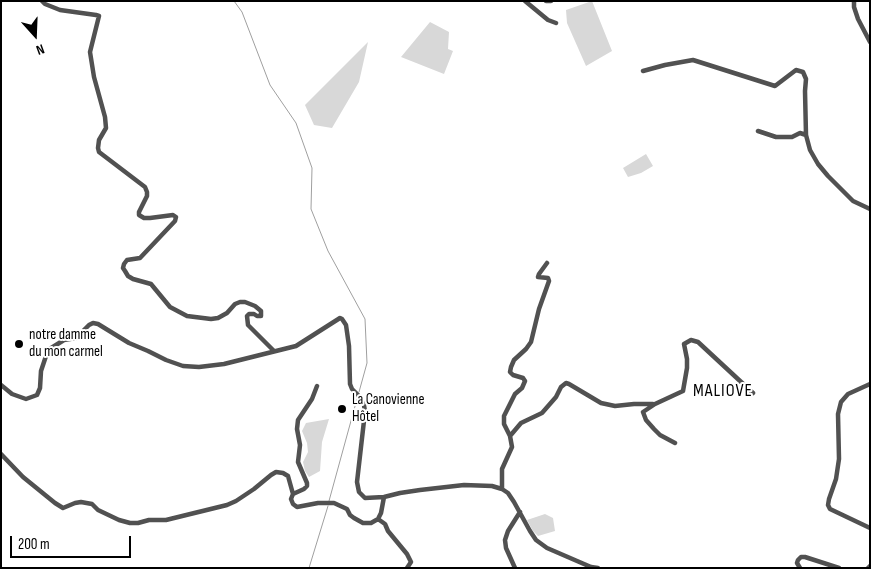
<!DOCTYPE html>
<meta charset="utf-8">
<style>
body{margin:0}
#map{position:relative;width:871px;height:569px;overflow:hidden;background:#fff;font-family:"Sofia Sans Condensed",sans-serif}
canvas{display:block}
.frame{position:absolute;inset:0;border:2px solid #000;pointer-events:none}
.north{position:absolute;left:10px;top:10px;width:50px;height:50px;-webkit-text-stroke:4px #fff;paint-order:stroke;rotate:160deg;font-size:14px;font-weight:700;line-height:20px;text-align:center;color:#000}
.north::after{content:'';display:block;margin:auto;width:18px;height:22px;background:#000;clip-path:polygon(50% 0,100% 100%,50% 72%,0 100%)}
.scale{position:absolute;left:10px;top:536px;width:121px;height:22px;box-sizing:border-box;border:2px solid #000;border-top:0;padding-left:6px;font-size:15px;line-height:18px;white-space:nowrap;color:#000;-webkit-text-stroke:4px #fff;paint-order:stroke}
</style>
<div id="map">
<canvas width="871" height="569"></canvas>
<div class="frame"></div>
<div class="north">N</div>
<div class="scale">200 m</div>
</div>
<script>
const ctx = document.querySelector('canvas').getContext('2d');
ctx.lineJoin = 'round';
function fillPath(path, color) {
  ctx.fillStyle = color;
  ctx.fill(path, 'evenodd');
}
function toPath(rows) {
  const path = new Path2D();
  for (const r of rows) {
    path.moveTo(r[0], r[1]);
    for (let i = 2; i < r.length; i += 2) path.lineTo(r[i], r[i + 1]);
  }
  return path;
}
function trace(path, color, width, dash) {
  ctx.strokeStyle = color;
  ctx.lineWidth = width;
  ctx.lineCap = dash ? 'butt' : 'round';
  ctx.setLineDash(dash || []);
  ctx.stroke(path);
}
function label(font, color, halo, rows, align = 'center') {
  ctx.font = font + ' "Sofia Sans Condensed",sans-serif';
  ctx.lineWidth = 4;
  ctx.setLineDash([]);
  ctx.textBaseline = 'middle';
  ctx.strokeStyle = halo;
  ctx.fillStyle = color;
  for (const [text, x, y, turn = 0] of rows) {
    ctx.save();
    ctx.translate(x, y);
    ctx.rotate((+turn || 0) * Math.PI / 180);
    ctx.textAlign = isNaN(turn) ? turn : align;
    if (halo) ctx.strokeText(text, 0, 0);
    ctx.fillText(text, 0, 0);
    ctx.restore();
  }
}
const green = toPath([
 [592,1,612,51,586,66,567,23,566,10],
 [430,22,449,32,448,49,453,51,444,74,401,57],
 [368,42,359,82,332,128,314,125,305,105],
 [646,154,653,166,641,173,628,177,623,168],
 [329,419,322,442,320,471,309,477,305,471,303,462,308,452,307,443,302,431,306,423],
 [545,514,553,518,555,531,538,536,533,531,527,520]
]);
const stream = toPath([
 [234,1,242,12,270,85,296,123,312,168,311,209,328,251,365,319,367,363,359,392],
 [329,501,357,399],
 [309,568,328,506]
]);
const minor = toPath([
 [42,1,45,4,60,10,96,15,99,16,90,52,94,77,105,117,106,128,99,140,98,148,99,152,145,187,147,192,147,196,139,212,139,215,144,218,150,218,173,215,176,217,175,221,140,258,127,260,124,264,123,268,125,271,128,276,133,279,151,284,170,307,187,316,211,319,218,318,227,313,235,304,240,302,245,302,255,306,261,311,261,316,257,316,254,314,249,314,247,316,248,325,274,351],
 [525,1,548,20,556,23],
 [546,1,551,1],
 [854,1,854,7,858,19,870,42],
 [643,71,665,65,693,60,775,86,796,70,803,72,806,79,805,91,806,135,810,150,818,164,828,176,853,201,870,209],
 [758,131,776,137,792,137,800,133,806,135],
 [870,384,848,394,841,402,838,414,839,459,836,479,829,499,828,505,830,509,870,528],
 [1,385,12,394,26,399,37,395,40,388,41,371,48,350,64,340,76,338,89,325,93,323,98,324,129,343,148,351,166,360,183,366,199,367,224,364,296,346,340,318,342,319,346,325,349,346,350,384,352,389,358,395,364,405,365,412,357,482,359,492,365,498,384,497,400,493,420,490,464,485,492,486,502,489,508,493,514,502,530,531,536,540,547,548,591,567,598,568],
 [317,386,312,399,298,420,297,429,300,445,298,462,307,483,307,486,304,489,293,494,291,499,293,504,297,507,318,503,334,503,347,509,350,515,354,518,363,523,371,523,378,519,381,513,384,497],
 [510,436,521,423,542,413,556,397,561,387,566,383,569,384,601,403,615,406,634,404,653,404],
 [675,443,660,435,654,429,646,420,643,412,655,404,683,391,687,368,687,359,684,344,691,340,698,342,753,393],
 [1,454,23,477,55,503,63,508,75,503,81,502,92,504,98,510,119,520,130,523,138,523,149,520,166,520,227,505,236,501,254,489,271,475,276,472,283,473,288,476,293,494],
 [502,489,502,469,512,447,510,436,504,424,504,416,515,394,522,388,525,381,523,378,513,375,510,372,511,367,514,360,526,349,531,342,539,309,549,281,548,278,538,277,539,274,547,263],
 [378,519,385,524,388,531,407,554,411,562,407,568],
 [515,568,506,548,505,540,508,531,520,512],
 [800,568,797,563,798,560,801,557,805,557,839,568],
 [868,568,870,566]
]);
const markers = [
 [19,344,5,"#000"],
 [342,409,5,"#000"]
];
const poiNames = [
 ["notre damme",29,335],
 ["du mon carmel",29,352],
 ["La Canovienne",352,400],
 ["Hôtel",352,417]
];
const quarterNames = [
 ["MALIOVE",723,391]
];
fillPath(green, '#d8d8d8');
trace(stream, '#9f9f9f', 1);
trace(minor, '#515151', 4.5);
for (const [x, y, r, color] of markers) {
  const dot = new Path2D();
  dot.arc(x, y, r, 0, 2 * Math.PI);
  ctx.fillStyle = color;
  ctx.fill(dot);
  trace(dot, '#fff', 2);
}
label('15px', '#000', '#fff', poiNames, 'left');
ctx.letterSpacing = '1px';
label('18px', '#000', '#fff', quarterNames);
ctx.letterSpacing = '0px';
</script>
